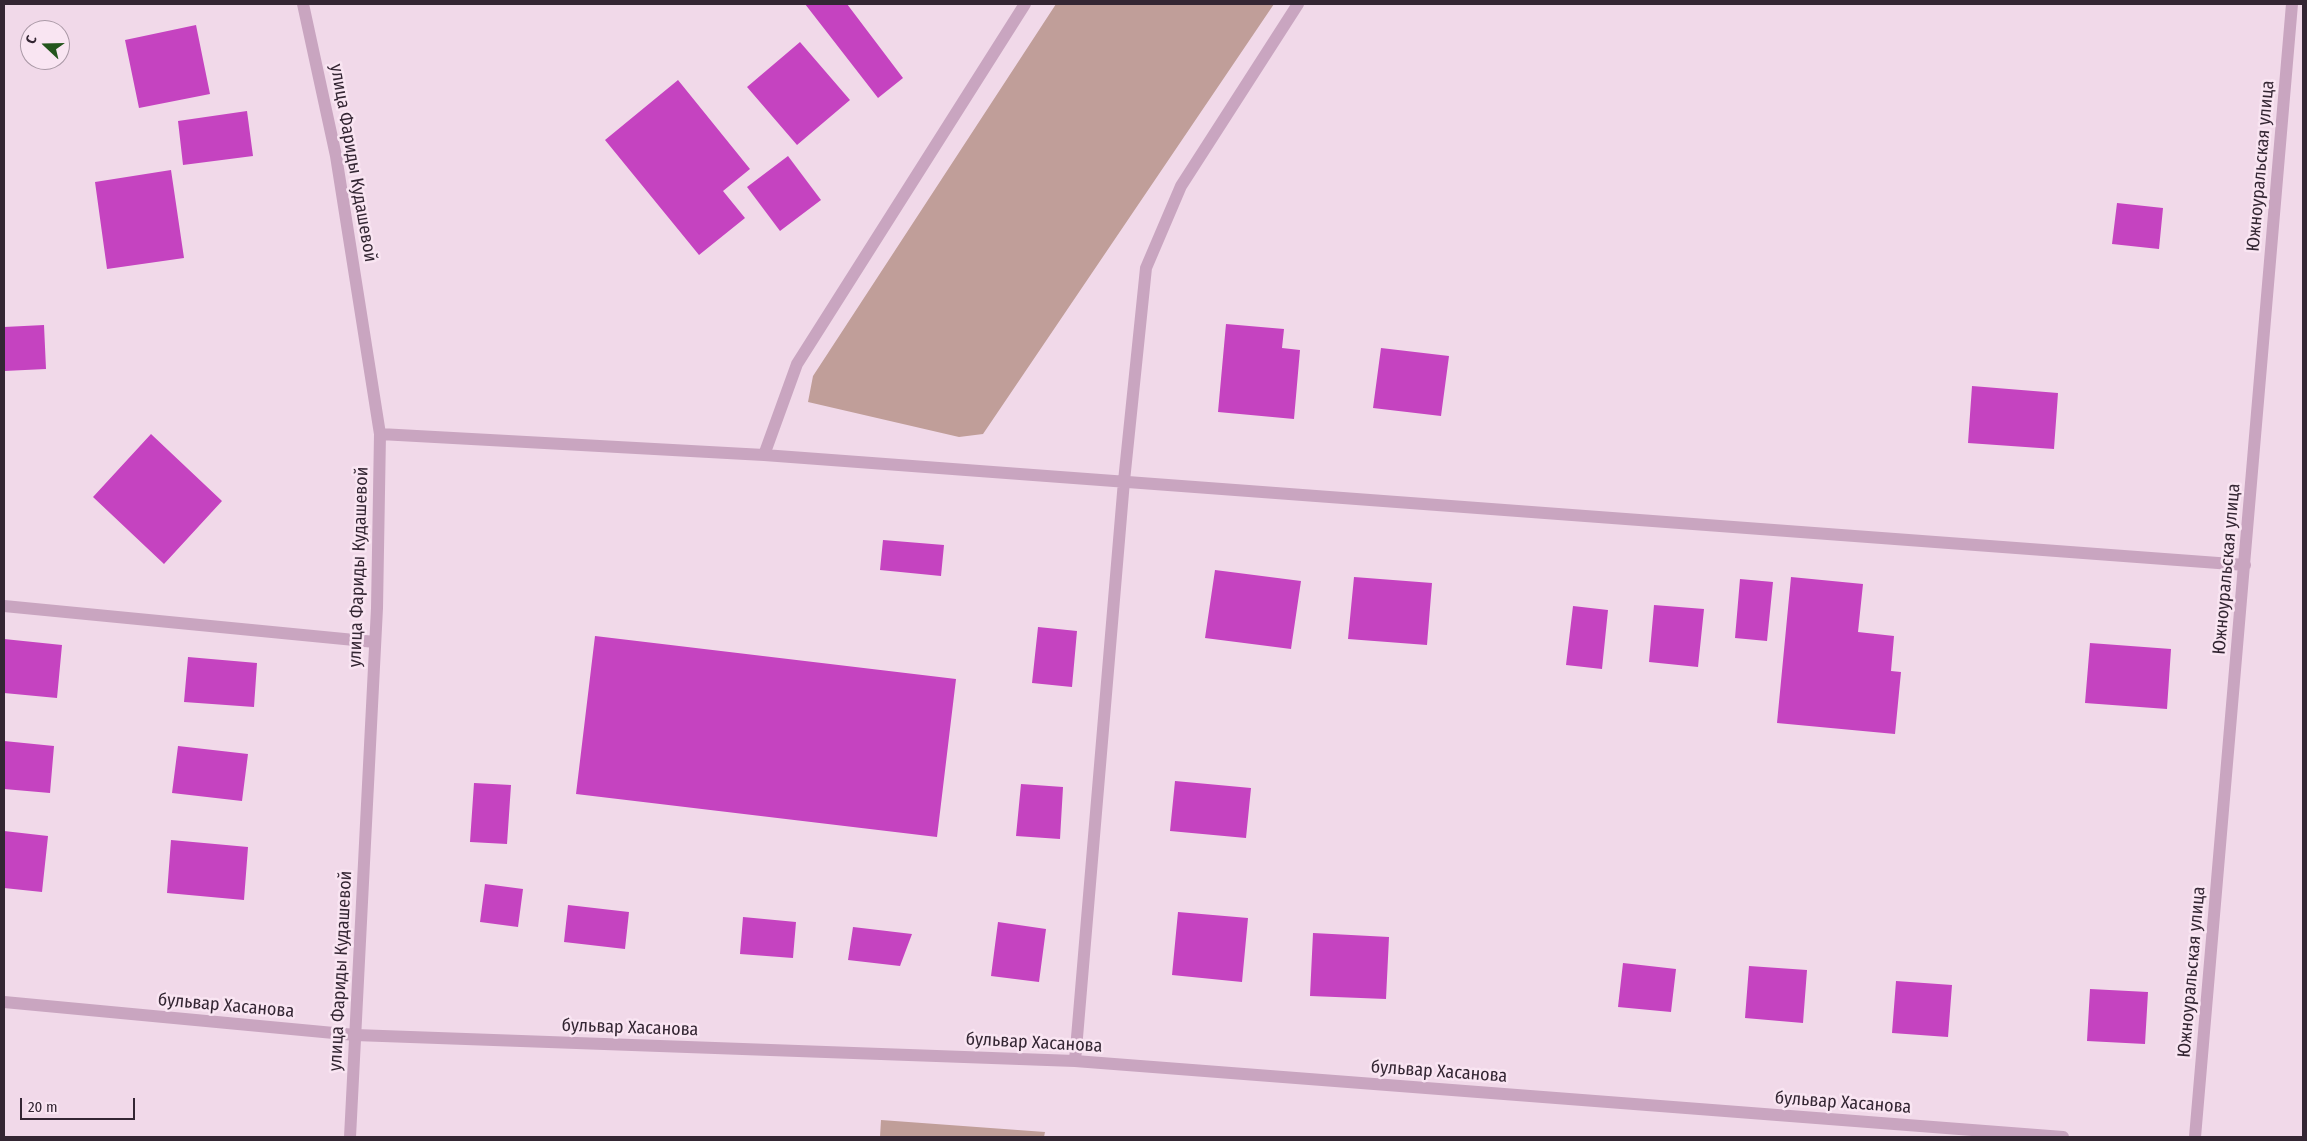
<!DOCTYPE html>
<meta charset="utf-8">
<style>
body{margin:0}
#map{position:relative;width:2307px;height:1141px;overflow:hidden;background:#f1d9e9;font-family:"Fira Sans Condensed",sans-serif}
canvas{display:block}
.frame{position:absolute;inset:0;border:5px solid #342633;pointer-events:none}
.north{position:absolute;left:20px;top:20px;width:50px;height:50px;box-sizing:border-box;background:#f9e5f2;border:1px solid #aa99a6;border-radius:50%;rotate:291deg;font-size:14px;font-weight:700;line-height:20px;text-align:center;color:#342633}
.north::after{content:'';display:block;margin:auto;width:18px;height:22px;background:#24551d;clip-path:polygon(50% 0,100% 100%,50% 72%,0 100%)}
.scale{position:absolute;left:20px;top:1098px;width:115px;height:22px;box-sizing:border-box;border:2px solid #342633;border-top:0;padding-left:6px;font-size:15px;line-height:18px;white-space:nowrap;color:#342633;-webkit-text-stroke:4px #f9e5f2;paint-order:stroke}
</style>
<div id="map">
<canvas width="2307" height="1141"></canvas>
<div class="frame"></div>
<div class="north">С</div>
<div class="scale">20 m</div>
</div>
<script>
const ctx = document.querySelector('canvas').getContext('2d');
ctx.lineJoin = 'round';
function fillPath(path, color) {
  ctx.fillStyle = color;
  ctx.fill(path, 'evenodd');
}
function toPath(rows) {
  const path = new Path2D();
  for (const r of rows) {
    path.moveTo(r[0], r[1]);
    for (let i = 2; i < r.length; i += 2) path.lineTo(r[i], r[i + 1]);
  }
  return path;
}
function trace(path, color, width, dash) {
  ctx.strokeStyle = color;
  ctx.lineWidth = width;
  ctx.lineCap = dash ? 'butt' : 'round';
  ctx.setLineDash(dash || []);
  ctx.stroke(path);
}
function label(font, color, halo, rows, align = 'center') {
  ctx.font = font + ' "Fira Sans Condensed",sans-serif';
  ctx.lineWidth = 5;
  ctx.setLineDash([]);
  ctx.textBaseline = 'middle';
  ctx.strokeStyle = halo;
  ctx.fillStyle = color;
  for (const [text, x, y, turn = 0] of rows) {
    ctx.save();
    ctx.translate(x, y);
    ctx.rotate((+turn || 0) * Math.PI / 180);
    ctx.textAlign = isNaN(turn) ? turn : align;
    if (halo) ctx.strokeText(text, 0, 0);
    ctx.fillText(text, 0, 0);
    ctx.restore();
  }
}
const green = toPath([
 [1056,4,1274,4,983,434,959,437,808,402,813,376],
 [881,1120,1045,1132,1044,1137,880,1137]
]);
const building = toPath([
 [805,4,847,4,903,78,878,98],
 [196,25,210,94,139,108,125,40],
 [800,42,850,100,797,145,747,87],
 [678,80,750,169,723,191,745,218,699,255,605,140],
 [247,111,253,156,183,165,178,121],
 [788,156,821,200,780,231,747,187],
 [171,170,184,258,107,269,95,182],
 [2117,203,2163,208,2159,249,2112,244],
 [1226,324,1284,329,1282,348,1300,350,1294,419,1218,412],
 [44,325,46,369,4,371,4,327],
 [1381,348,1449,356,1441,416,1373,408],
 [1972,386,2058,393,2054,449,1968,443],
 [151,434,222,501,164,564,93,497],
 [883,540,944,545,941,576,880,570],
 [1215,570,1301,581,1291,649,1205,638],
 [1354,577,1432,583,1427,645,1348,639],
 [1791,577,1863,584,1858,632,1894,636,1891,671,1901,672,1895,734,1777,723],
 [1740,579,1773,582,1767,641,1735,638],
 [1654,605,1704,609,1698,667,1649,662],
 [1573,606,1608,610,1602,669,1566,665],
 [1038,627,1077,631,1072,687,1032,683],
 [595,636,956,679,937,837,576,794],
 [4,639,62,645,57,698,4,693],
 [2090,643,2171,649,2167,709,2085,703],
 [188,657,257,663,254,707,184,702],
 [4,741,54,746,50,793,4,789],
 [178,746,248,754,242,801,172,793],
 [1175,781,1251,788,1246,838,1170,831],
 [474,783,511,785,507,844,470,842],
 [1021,784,1063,787,1060,839,1016,836],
 [4,831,48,836,42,892,4,888],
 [171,840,248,847,244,900,167,893],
 [485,884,523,889,518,927,480,922],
 [568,905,629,912,625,949,564,942],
 [1178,912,1248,918,1242,982,1172,975],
 [743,917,796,922,793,958,740,954],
 [998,922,1046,929,1039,982,991,976],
 [853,927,912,934,900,966,848,960],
 [1313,933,1389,937,1386,999,1310,996],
 [1623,963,1676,969,1671,1012,1618,1007],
 [1749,966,1807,970,1803,1023,1745,1018],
 [1896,981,1952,985,1948,1037,1892,1033],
 [2090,989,2148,992,2145,1044,2087,1041]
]);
const minor = toPath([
 [303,4,336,156,380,434,377,608,350,1137],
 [380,434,764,455,2245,565],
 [764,455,797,364,1025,4],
 [4,606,375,642],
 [4,1002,355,1035,1075,1061,2063,1137],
 [1075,1061,1124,481,1146,268,1181,186,1298,4],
 [2195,1137,2292,4]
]);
const streetNames = [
 ["улица Фариды Кудашевой",353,163,80],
 ["Южноуральская улица",2261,166,-85],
 ["улица Фариды Кудашевой",359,567,-88],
 ["Южноуральская улица",2227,569,-85],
 ["улица Фариды Кудашевой",341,971,-87],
 ["Южноуральская улица",2192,972,-85],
 ["бульвар Хасанова",226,1006,5],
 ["бульвар Хасанова",630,1028,2],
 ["бульвар Хасанова",1034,1043,3],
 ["бульвар Хасанова",1439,1072,4],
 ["бульвар Хасанова",1843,1103,4]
];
fillPath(green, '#c09e99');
fillPath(building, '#c543c0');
trace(minor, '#c9a5c0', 12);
label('18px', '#342633', '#f9e5f2', streetNames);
</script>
